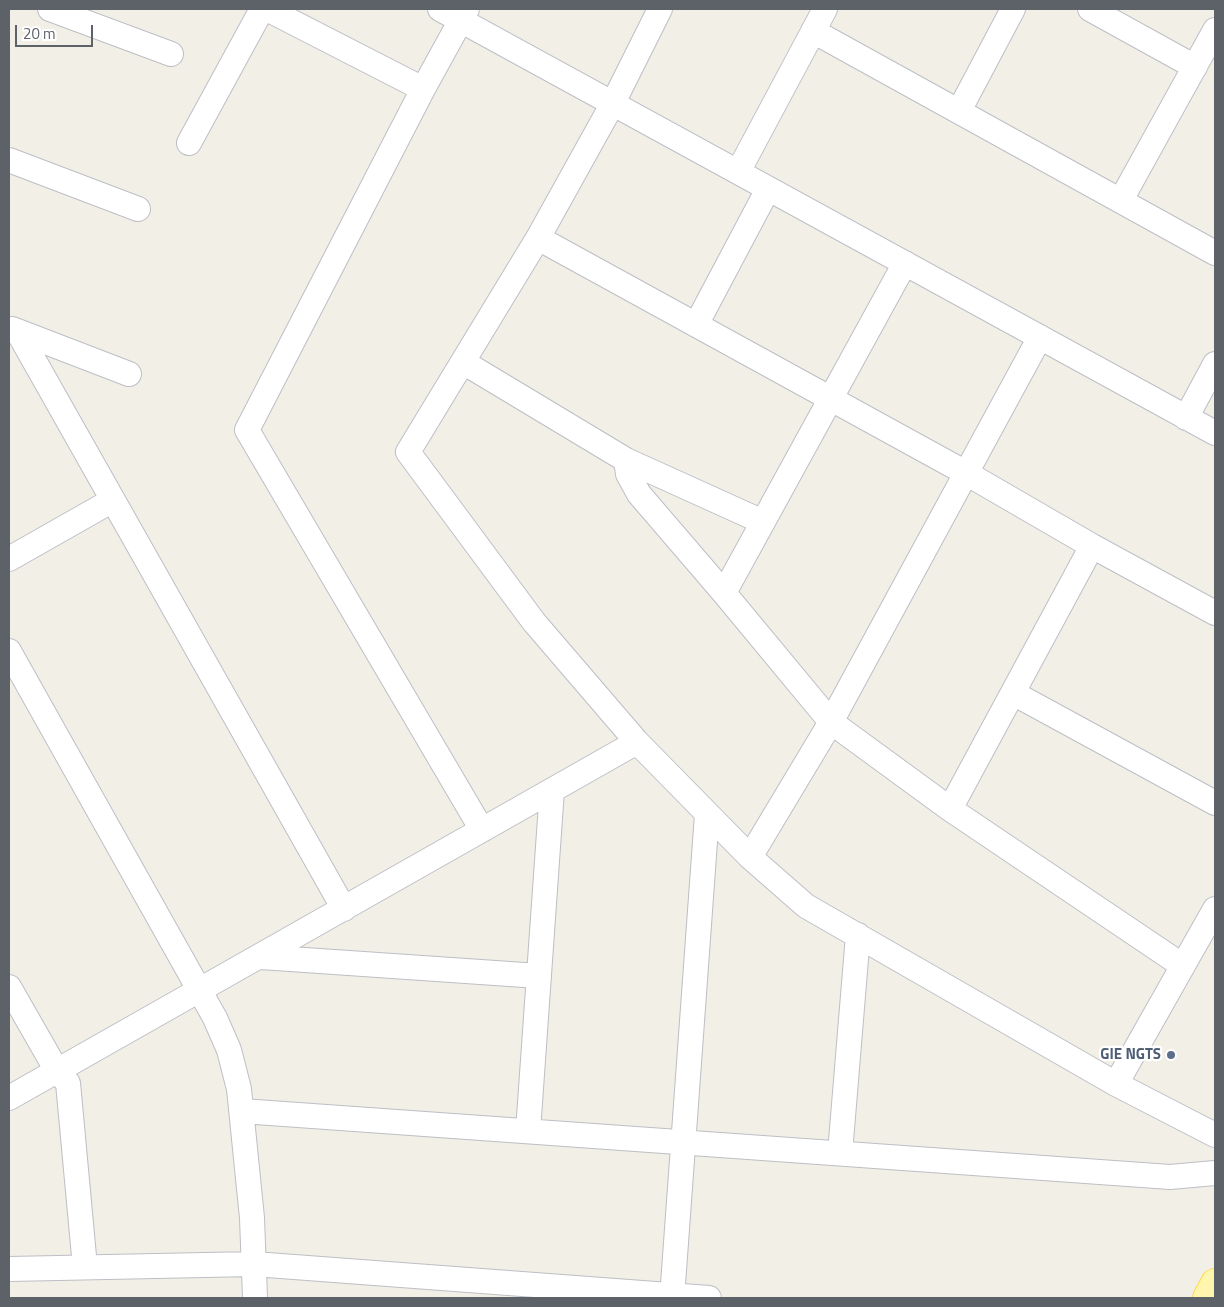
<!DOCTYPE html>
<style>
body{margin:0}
#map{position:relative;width:1224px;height:1307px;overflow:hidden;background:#f1efe6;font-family:"Titillium Web",sans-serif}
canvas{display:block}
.frame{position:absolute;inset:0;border:10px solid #5d6168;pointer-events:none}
.scale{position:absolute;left:15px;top:25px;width:78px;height:22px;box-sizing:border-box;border:2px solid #5d6168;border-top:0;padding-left:6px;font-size:15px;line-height:18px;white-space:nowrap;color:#5d6168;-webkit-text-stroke:4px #fff;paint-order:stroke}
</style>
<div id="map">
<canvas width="1224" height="1307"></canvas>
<div class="frame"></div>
<div class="scale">20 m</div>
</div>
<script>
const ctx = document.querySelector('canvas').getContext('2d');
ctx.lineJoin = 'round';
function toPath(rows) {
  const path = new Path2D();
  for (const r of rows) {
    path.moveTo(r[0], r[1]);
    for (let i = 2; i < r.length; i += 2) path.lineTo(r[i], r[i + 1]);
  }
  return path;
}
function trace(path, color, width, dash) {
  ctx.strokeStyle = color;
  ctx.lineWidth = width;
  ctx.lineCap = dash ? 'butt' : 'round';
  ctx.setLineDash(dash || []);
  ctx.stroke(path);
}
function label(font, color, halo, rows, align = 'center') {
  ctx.font = font + ' "Titillium Web",sans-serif';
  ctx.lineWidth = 4.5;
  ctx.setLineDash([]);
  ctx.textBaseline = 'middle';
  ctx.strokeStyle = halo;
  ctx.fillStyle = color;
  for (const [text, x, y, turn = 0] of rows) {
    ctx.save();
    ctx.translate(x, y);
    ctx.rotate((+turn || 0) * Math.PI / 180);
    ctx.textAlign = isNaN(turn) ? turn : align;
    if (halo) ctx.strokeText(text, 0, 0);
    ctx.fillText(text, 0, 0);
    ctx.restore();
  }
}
const street = toPath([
 [50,9,171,54],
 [267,9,423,89],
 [440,9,1215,433],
 [467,9,423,89,247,430,482,830],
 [660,9,613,103,538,238,408,452,534,622,637,742,750,857,806,906,1116,1084,1215,1135],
 [1090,9,1195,67],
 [813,31,1215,253],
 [959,111,1013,9],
 [189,143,262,9],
 [9,160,138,209],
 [738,172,825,9],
 [1121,200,1215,30],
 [538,238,966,473,1092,546,1215,613],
 [696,325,768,189],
 [12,329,129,374],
 [18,332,344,909],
 [463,362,626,460,763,522],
 [1186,418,1215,364],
 [626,460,628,474,639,494,724,593,831,722,950,809,1183,966],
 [9,559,113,500],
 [724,593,905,263],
 [9,651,215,1018,229,1050,239,1089,252,1218,255,1298],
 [1013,693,1215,803],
 [950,809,1092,546],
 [750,857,831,722,1040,337],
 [261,957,539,976],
 [9,987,57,1071,68,1083,85,1267],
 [1116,1084,1215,909],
 [9,1098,637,742],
 [242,1111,1170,1177,1215,1173],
 [528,1131,552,790],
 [840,1153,858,935],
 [9,1269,254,1264,709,1298],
 [672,1298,707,814]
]);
const primary = toPath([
 [1207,1298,1215,1283]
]);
const markers = [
 [1171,1055,5,"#5c6f8a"]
];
const serviceNames = [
 ["GIE NGTS",1161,1055]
];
trace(street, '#bdbfc6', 26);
trace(primary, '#ffd751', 30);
trace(street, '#fff', 24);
trace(primary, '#fff6ad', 28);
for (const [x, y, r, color] of markers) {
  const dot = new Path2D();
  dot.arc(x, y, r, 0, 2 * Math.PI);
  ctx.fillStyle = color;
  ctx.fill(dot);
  trace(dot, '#fff', 2);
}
label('bold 15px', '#4e5e75', '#fff', serviceNames, 'right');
</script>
